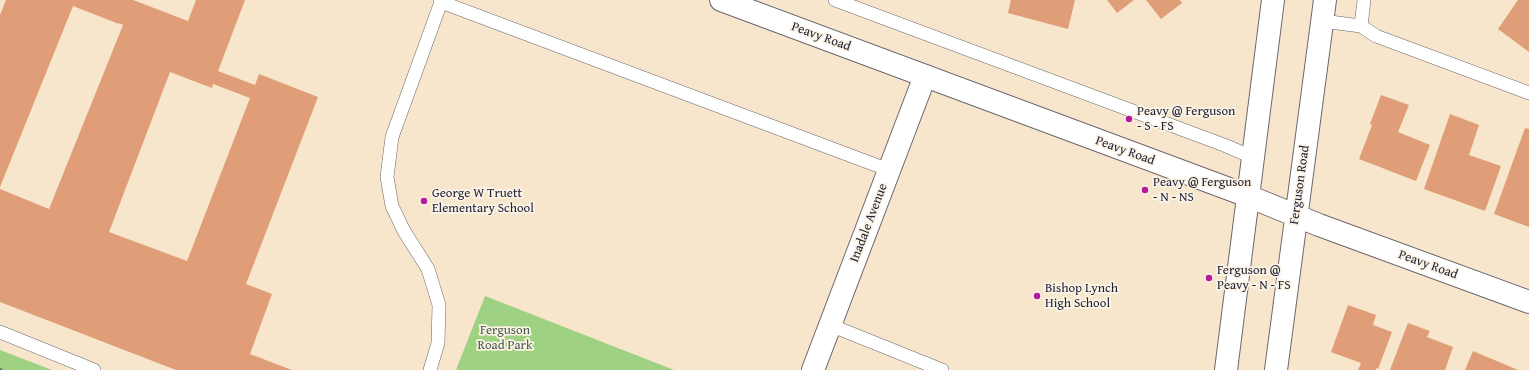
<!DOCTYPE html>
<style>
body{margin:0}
canvas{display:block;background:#f7e5cc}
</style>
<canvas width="1529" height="370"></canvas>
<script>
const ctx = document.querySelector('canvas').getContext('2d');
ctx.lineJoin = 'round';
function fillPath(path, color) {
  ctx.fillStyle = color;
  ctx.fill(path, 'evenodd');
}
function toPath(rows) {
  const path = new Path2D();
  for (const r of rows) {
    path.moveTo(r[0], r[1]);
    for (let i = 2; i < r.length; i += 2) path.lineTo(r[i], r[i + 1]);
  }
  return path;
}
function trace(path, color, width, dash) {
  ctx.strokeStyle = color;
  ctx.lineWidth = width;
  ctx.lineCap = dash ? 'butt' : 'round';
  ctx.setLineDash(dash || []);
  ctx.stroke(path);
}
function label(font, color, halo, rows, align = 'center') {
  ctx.font = font + ' "Gentium Book Plus",serif';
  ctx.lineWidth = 3.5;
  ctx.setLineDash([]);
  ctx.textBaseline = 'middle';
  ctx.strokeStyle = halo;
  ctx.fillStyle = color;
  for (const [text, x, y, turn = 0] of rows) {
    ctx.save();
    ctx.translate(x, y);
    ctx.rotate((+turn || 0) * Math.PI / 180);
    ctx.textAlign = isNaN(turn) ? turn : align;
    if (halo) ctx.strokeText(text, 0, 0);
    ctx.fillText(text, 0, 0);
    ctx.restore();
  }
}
const green = toPath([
 [485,296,674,370,456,370],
 [0,350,52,370,0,370]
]);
const building = toPath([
 [6,0,133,0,188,21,196,0,245,0,218,71,255,85,259,74,318,97,246,284,272,294,250,354,292,370,176,370,0,302,0,189,49,209,123,25,119,23,119,24,73,6,0,187,0,15],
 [170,72,212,88,213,84,250,98,187,261,109,232],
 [1011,0,1075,0,1068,29,1008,13],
 [1107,0,1134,0,1117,13],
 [1146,0,1180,0,1182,3,1161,19],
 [1518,0,1529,0,1529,52,1498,29],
 [1381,95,1409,105,1398,132,1430,145,1416,181,1359,159,1372,125,1370,124],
 [1450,114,1479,125,1469,155,1501,166,1485,211,1424,189],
 [1525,128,1529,129,1529,227,1494,214],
 [1348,305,1376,315,1373,325,1392,332,1378,369,1376,368,1376,370,1358,370,1361,363,1331,352],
 [1408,323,1430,331,1427,337,1453,347,1445,370,1390,370],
 [1473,351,1518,370,1465,370]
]);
const path = toPath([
 [0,369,2,370]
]);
const lane = toPath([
 [835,0,1224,145,1252,157],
 [441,2,889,170],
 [1322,21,1361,26,1376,36,1529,93],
 [1361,26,1364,0],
 [830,325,942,370],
 [0,332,94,370],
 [430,370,438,343,439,305,428,269,404,231,392,206,387,177,392,137,441,2,440,0]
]);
const street = toPath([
 [813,370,925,76]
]);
const secondary = toPath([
 [721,0,1248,196,1319,225,1529,302],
 [1226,370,1273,0],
 [1276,370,1325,0]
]);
const markers = [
 [1129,119,4,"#b5179e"],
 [1145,190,4,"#b5179e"],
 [424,201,4,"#b5179e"],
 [1209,278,4,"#b5179e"],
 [1037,296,4,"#b5179e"]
];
const streetNames = [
 ["Peavy Road",821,37,20],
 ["Peavy Road",1125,151,20],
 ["Ferguson Road",1300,185,-82],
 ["Inadale Avenue",869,223,-69],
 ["Peavy Road",1428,265,20]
];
const poiNames = [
 ["Peavy @ Ferguson",1137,112],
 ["- S - FS",1137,127],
 ["Peavy @ Ferguson",1153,183],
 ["- N - NS",1153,198],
 ["George W Truett",432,194],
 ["Elementary School",432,209],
 ["Ferguson @",1217,271],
 ["Peavy - N - FS",1217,286],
 ["Bishop Lynch",1045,289],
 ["High School",1045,304]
];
const parkNames = [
 ["Ferguson",505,331],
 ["Road Park",505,346]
];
fillPath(green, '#9ed181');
fillPath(building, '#df9e77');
trace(lane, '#6d666e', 14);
trace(street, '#6d666e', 24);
trace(secondary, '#6d666e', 24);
trace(path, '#6d666e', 2.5, [3, 3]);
trace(lane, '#fff', 13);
trace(street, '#fff', 22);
trace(secondary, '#fff', 22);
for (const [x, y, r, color] of markers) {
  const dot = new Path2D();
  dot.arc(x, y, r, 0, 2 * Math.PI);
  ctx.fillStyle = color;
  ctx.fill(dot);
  trace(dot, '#fcf5e5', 1.5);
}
label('13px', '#22223b', '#fcf5e5', streetNames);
label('13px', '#22223b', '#fcf5e5', poiNames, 'left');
label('13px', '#475750', '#fcf5e5', parkNames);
</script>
